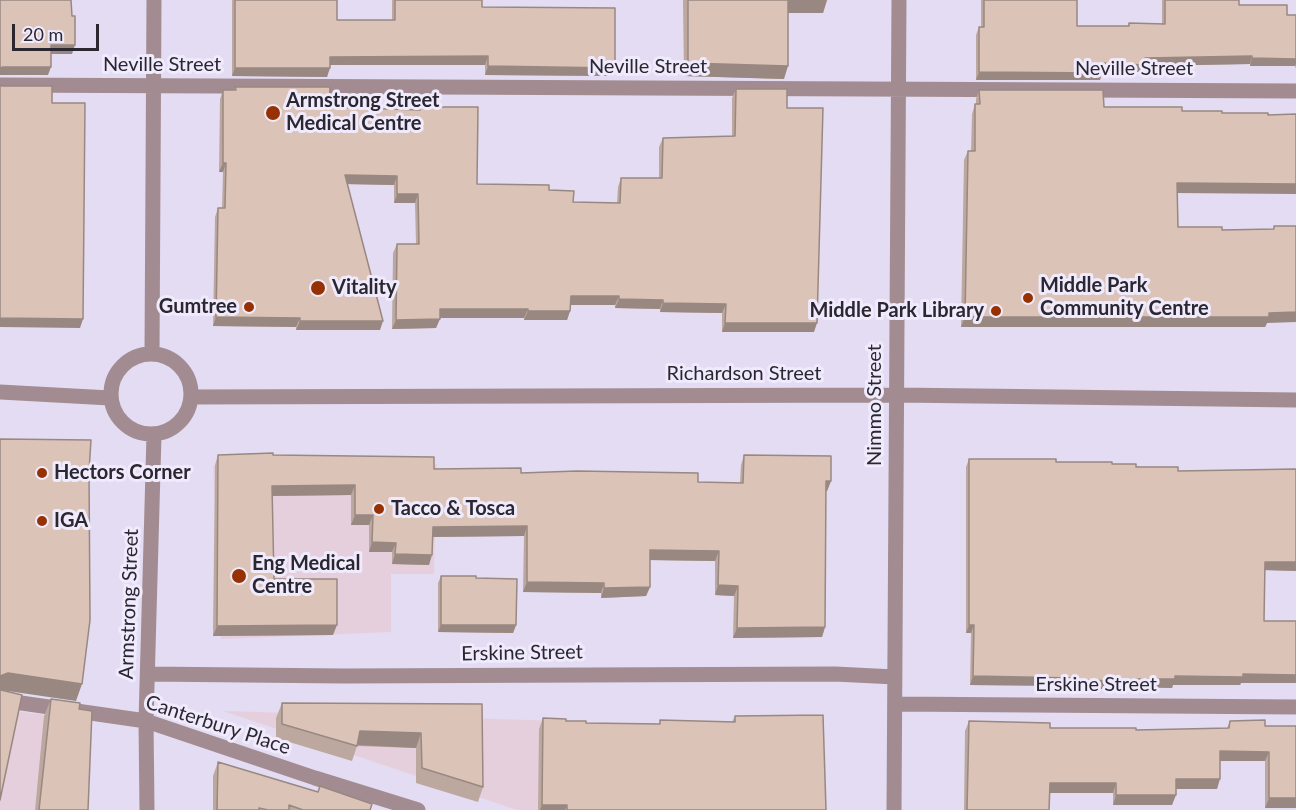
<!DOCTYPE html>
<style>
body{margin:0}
#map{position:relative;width:1296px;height:810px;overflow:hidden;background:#e3dcf3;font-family:Lato,sans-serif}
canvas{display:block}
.scale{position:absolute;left:12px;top:24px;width:87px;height:27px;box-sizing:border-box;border:3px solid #2a2730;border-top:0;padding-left:8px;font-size:18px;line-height:21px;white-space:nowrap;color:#2a2730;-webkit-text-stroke:4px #f0eafd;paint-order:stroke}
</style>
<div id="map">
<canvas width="1296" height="810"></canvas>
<div class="scale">20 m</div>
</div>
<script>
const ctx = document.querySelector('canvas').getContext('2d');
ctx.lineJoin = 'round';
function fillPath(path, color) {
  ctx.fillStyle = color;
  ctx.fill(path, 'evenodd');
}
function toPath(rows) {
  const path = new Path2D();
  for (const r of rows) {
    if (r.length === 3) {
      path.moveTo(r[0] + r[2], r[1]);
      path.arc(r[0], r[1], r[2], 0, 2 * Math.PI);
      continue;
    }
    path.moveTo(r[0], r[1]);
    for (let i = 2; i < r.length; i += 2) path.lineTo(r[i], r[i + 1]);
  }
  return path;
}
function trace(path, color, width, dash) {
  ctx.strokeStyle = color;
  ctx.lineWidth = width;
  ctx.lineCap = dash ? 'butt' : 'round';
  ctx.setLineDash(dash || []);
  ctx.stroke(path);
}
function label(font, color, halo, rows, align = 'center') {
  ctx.font = font + ' Lato,sans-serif';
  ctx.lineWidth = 6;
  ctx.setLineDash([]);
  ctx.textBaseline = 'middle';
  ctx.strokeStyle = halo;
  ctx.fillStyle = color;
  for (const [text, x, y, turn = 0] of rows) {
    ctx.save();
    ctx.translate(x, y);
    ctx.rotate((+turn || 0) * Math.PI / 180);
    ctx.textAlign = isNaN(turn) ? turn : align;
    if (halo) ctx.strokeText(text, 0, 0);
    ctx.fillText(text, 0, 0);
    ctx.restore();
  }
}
const commercial = toPath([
 [437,464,434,574,391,574,391,632,221,639,213,466],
 [0,709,86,720,85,810,0,810],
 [223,711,562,721,561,810,517,810]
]);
const street = toPath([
 [0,85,1296,91],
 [152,353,154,0],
 [151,394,40],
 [0,392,110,398],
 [191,397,897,395,1296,400],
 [148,674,343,676,835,674,895,677],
 [0,700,146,721,315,778,418,810],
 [895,704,1296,707],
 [147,810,146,721,154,435],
 [894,810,899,0]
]);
const wall = toPath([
 [232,0,337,0,337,20,392,20,392,0,482,0,482,7,611,76,485,75,485,65,330,65,327,77,232,76],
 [683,0,827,0,823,13,788,13,784,79,684,76],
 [981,0,1077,0,1077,26,1128,26,1129,23,1162,24,1162,0,1239,0,1239,5,1287,15,1296,15,1296,69,1295,66,1250,66,1250,64,1144,66,1142,72,1102,71,1100,80,976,80,976,35,979,27,981,27],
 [235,87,329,107,419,110,420,107,477,184,549,190,573,202,617,203,618,187,621,178,659,178,659,147,663,138,732,136,732,98,736,89,787,108,814,332,722,332,722,313,660,312,660,309,615,308,615,305,571,305,570,311,567,320,524,320,524,318,440,318,436,328,392,329,393,253,397,244,416,244,415,203,394,203,394,185,347,184,380,330,296,330,296,327,213,326,215,217,218,208,222,208,223,172,219,172,220,99,223,90,234,90],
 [979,90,1104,107,1177,193,1178,227,1222,230,1273,229,1274,226,1267,323,1265,327,961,327,964,160,968,151,971,151,972,114,975,104,976,104,976,99],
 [218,455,273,455,434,469,698,482,740,483,741,465,744,455,831,481,827,491,826,491,825,627,822,637,733,638,734,596,715,595,715,561,650,560,650,587,646,596,601,598,601,593,523,592,524,536,433,537,429,565,392,564,392,552,369,552,369,525,351,525,351,495,272,496,274,579,333,635,213,636,215,465],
 [969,459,1112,464,1178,471,1296,571,1265,570,1264,621,1296,621,1296,683,1241,683,1240,685,1173,685,1172,688,1129,687,1128,690,1071,688,1071,686,970,685,971,633,966,633,966,467],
 [441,576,476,578,516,625,513,633,438,632,438,583],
 [51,699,79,709,88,810,35,810,44,716],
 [282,703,482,704,483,787,478,802,416,783,416,748,357,746,352,761,276,738,276,718],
 [735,716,826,810,538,810,539,729,543,718,586,723,659,724,660,720,732,722],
 [969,721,1050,728,1136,730,1227,728,1230,721,1265,726,1296,726,1296,808,1265,808,1265,761,1220,761,1217,789,1176,789,1172,805,1113,805,1113,793,1050,793,1049,810,964,810,965,731],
 [218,762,370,810,213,810,213,776]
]);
const shadedWall = toPath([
 [788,0,827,0,823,13,784,13],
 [51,45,75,45,72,54,48,54],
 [488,56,485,65,327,65,330,57],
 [1252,56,1250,64,1144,66,1142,72,1100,71,1102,63,1145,58],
 [1252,58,1296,59,1296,64,1295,66,1250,66],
 [688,63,788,66,784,79,684,76],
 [488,66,615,68,611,76,485,75],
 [3,67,51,67,48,75,0,75,0,68],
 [235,68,330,68,327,77,232,76],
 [979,72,1102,73,1100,80,976,80],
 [223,163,226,163,223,172,219,172],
 [345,175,397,176,394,185,342,184],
 [1177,183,1296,184,1296,194,1174,193],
 [397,194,418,194,415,203,394,203],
 [571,296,619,296,615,305,568,305],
 [619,299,663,300,660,309,615,308],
 [663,303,726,304,722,313,660,312],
 [440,309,528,309,524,318,436,318],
 [528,311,570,311,567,320,524,320],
 [1296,312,1296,322,1267,323,1265,327,961,327,965,317],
 [216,317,300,318,296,327,213,326],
 [0,318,83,319,80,328,0,327],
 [440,319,436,328,392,329,396,320],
 [300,321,383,321,380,330,296,330],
 [725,323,817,323,814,332,722,332],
 [826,481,831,481,827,491,823,491],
 [355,485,351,495,269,496,272,486],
 [355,515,373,515,369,525,351,525],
 [527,526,524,536,429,537,433,527],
 [372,542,396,543,392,552,369,552],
 [650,550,719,551,715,561,647,560],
 [395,554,432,555,429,565,392,564],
 [1265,562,1296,562,1296,571,1262,570],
 [527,582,604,583,601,593,523,592],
 [718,585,738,586,734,596,715,595],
 [650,587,646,596,601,598,604,588],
 [337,625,333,635,213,636,217,626],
 [441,625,516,625,513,633,438,632],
 [969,625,974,625,971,633,966,633],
 [825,627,822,637,733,638,737,628],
 [8,673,82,684,76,701,1,690,0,691,0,676],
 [1243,674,1296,675,1296,683,1241,683,1240,685,1173,685,1172,688,1129,687,1128,690,1071,688,1074,680,1131,679,1175,676],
 [973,676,1074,678,1071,686,970,685],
 [360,731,421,733,416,748,355,745],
 [1220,751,1269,752,1265,761,1217,761],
 [1176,779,1220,779,1217,789,1172,789],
 [1050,783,1116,783,1113,793,1046,793],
 [1116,795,1176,795,1172,805,1113,805],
 [1269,798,1296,798,1296,808,1265,808],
 [542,805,567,805,565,810,540,810]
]);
const building = toPath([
 [0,0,71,0,72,16,75,16,75,45,51,45,51,67,3,67,0,68,0,0],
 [235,0,337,0,337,20,395,20,395,0,482,0,482,7,615,8,615,68,488,66,488,56,330,57,330,68,235,68,235,0],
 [688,0,796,0,788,0,788,66,688,63,688,0],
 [984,0,1077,0,1077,26,1129,26,1129,23,1165,24,1165,0,1239,0,1239,5,1287,5,1287,15,1296,15,1296,59,1252,58,1252,56,1145,58,1145,65,1102,63,1102,73,979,72,979,27,984,27,984,0],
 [0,85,2,86,52,86,52,103,85,103,83,319,0,318,0,85],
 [235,87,330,87,329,107,420,110,420,107,478,107,477,184,549,185,549,190,574,191,573,202,620,203,621,178,662,178,663,138,735,136,736,89,787,89,787,108,823,108,817,323,725,323,726,304,663,303,663,300,619,299,619,296,571,296,570,311,528,311,528,309,440,309,440,319,396,320,397,244,419,244,418,194,397,194,397,176,345,175,383,321,300,321,300,318,216,317,218,208,225,208,226,163,223,163,223,90,236,90,235,87],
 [979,90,1103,90,1104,107,1182,107,1182,111,1222,111,1222,113,1268,113,1268,115,1296,114,1296,184,1177,183,1178,227,1222,227,1222,230,1274,229,1274,226,1296,226,1296,312,1269,313,1269,317,965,317,968,151,975,151,975,104,980,104,979,90],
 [0,439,91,440,89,471,90,620,82,684,8,673,0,676,0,439],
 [273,453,273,455,434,457,434,469,521,468,521,473,577,471,698,473,698,482,743,483,744,455,831,456,831,481,826,481,825,627,737,628,738,586,718,585,719,551,650,550,650,587,604,588,604,583,527,582,527,526,433,527,432,555,395,554,396,543,372,542,373,515,355,515,355,485,272,486,274,579,337,579,337,625,217,626,218,455,273,453],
 [969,459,1056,459,1056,462,1112,462,1112,464,1136,464,1136,467,1178,467,1178,471,1296,469,1296,562,1265,562,1264,621,1296,621,1296,675,1243,674,1243,677,1175,676,1175,679,1131,679,1131,681,1074,680,1074,678,973,676,974,625,969,625,969,459],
 [441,576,476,576,476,578,517,579,516,625,441,625,441,576],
 [0,689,1,690,22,695,0,800,0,689],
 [51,699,80,703,79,709,92,711,88,810,39,810,51,699],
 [282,703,482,704,483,787,422,768,421,733,360,731,357,746,282,724,282,703],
 [823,715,826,810,567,810,567,805,542,805,543,718,566,719,566,721,586,721,586,723,660,724,660,720,735,722,735,716,823,715],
 [1265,720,1265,726,1296,726,1296,798,1269,798,1269,752,1220,751,1220,779,1176,779,1176,795,1116,795,1116,783,1050,783,1049,810,967,810,969,721,1050,723,1050,728,1136,728,1136,730,1229,728,1230,721,1265,720],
 [218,762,318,792,320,786,372,804,370,810,303,810,289,805,289,810,268,810,259,808,259,810,217,810,218,762]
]);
const markers = [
 [273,113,8,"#963101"],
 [318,288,8,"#963101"],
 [1028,298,6,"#963101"],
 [249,307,6,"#963101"],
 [996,311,6,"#963101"],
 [42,473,6,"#963101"],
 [379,509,6,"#963101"],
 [42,521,6,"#963101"],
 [239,576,8,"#963101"]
];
const streetNames = [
 ["Neville Street",162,65],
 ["Neville Street",648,67],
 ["Neville Street",1134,69],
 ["Richardson Street",744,374],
 ["Nimmo Street",875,405,-90],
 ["Armstrong Street",129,604,-88],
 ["Erskine Street",522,653,-1],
 ["Erskine Street",1096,685],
 ["Canterbury Place",218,725,18]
];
const poiNames = [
 ["Armstrong Street",286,101],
 ["Medical Centre",286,124],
 ["Middle Park",1040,286],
 ["Community Centre",1040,309],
 ["Vitality",332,288],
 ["Gumtree",237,307,"right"],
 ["Middle Park Library",984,311,"right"],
 ["Hectors Corner",54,473],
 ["Tacco & Tosca",391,509],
 ["IGA",54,521],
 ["Eng Medical",252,564],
 ["Centre",252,587]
];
fillPath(commercial, '#e5cfdd');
trace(street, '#a28c91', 15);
fillPath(wall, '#bca89e');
fillPath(shadedWall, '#998881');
fillPath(building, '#dbc3b8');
trace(building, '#998881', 1.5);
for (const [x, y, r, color] of markers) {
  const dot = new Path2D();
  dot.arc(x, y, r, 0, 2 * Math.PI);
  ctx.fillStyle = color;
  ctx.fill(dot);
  trace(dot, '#f0eafd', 2);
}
label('20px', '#2a2730', '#f0eafd', streetNames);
label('bold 20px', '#2a2730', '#f0eafd', poiNames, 'left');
</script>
